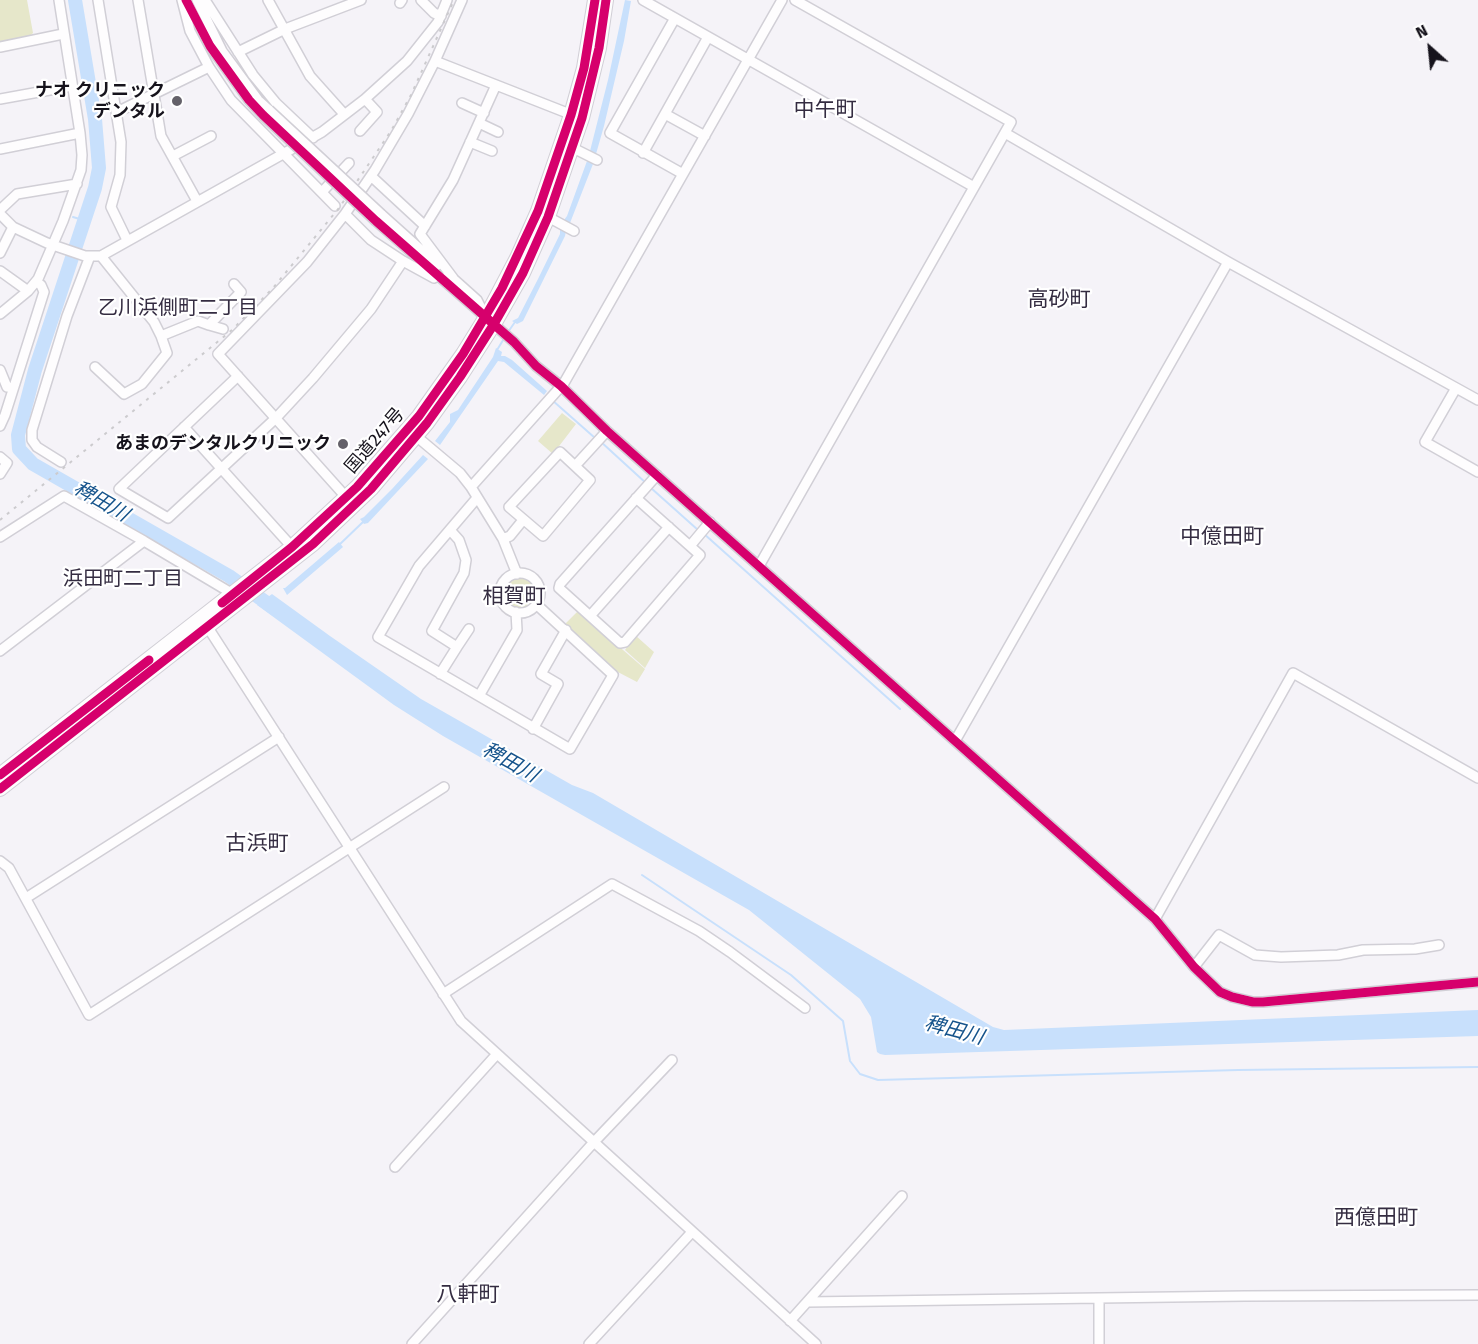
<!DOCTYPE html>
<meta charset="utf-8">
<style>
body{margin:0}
#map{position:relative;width:1478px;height:1344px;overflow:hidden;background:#f5f3f8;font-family:"Fira Sans",sans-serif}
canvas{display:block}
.north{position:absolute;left:1400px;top:18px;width:60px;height:60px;-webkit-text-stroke:4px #fff;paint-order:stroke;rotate:333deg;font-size:16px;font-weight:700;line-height:24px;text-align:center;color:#16131c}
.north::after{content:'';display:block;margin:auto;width:21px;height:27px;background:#16131c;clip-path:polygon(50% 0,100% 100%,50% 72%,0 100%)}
</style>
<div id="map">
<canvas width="1478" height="1344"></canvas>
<div class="north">N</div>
</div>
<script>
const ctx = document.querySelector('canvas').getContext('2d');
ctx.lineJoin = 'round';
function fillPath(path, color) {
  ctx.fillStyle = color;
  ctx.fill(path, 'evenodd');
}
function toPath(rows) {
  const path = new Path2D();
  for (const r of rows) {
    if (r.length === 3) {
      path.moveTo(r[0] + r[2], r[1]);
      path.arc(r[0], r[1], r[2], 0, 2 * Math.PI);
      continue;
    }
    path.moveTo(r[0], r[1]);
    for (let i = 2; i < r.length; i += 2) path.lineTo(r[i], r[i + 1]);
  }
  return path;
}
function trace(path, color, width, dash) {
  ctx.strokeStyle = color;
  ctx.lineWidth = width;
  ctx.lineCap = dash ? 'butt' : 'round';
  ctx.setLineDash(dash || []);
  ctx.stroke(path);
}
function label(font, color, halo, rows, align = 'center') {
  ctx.font = font + ' "Fira Sans","Noto Sans JP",sans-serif';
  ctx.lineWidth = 4.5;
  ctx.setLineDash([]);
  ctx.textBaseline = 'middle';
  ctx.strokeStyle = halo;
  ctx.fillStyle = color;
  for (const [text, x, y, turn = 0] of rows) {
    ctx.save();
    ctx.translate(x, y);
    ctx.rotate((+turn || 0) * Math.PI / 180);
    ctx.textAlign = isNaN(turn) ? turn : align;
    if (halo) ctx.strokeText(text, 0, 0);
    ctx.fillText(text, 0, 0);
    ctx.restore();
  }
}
const green = toPath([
 [0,0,27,0,33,33,31,35,0,42],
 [562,413,576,424,553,454,538,441],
 [519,592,17],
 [578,611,645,669,637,682,614,670,565,624],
 [635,635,654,652,645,668,625,650]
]);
const water = toPath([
 [625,0,631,1,624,41,604,126,596,154,590,151,608,80],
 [587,161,593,164,570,223,564,220,567,216],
 [560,228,566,231,565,236,523,321,517,324,512,321,518,318,538,279,560,234],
 [496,348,502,352,501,356,505,356,512,360,547,391,544,395,504,362,498,361,440,445,435,441,450,422,450,414,458,410,493,357],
 [423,455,428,459,396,493,368,523,364,524,360,519,364,517,392,489],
 [339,542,343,547,287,595,283,588,285,588],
 [272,594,330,636,421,699,572,785,593,793,993,1027,1004,1030,1478,1010,1478,1036,885,1055,880,1054,877,1052,871,1017,860,999,749,910,443,736,394,705,257,605]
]);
const stream = toPath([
 [73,217,83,220],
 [508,332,515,322],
 [497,350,505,337],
 [552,400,595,438],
 [600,441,647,484],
 [651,488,698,530],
 [703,533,900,709],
 [338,546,364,521],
 [642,875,791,975,843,1021,850,1061,860,1074,878,1080,1238,1070,1478,1067]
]);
const river = toPath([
 [75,0,95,119,99,168,95,188,35,370,18,435,19,449,33,464,229,576,278,611]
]);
const minor = toPath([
 [98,0,121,142,120,175,111,207,127,240],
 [138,0,161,136,197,201],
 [182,0,190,31,209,67,231,100,335,206],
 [186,0,210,46,249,100,263,115],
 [197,0,222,51,258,100,269,110],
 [205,0,253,75,276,103,313,138],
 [268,0,310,76,344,114],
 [421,0,434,13,441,16],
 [643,0,974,187],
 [400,3,402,0],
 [675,18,610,133,683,174],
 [0,47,63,34],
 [238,52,285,29,361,0],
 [435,61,575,116],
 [0,99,72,86],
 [462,103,484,113],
 [117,112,209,67],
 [665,114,705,136],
 [479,123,498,132],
 [360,131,377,112,365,99],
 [1005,133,1228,262,1478,400],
 [470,142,492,151],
 [573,148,597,160],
 [0,149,80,133],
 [643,153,708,37],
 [173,156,211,136],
 [371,176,425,226],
 [322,192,349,163],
 [0,210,17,194,77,184],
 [0,214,13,227,47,243,85,256,101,256,322,132,365,99,407,61,438,22,447,0],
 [345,214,371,240,403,261,434,278],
 [381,214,438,265],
 [548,217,574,231],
 [376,221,514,342,536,366,561,386,607,431,1155,919,1194,967,1220,992,1232,997,1253,1002,1263,1002,1478,982],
 [0,253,13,227],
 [101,256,154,322,161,336,198,321,209,325,241,292,234,284],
 [0,271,28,291],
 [448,274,477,300,483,312],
 [453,278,420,234,453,180,496,85],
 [0,314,28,291,38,279,63,221,81,170,82,155,80,133,59,0],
 [209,325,223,329],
 [95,367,124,394,142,384,167,353,161,336],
 [0,370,7,387],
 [238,376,119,489,168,518,276,418,313,378,371,309,403,261],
 [1456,388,1425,442,1478,472],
 [0,426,5,415,44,292,41,285,36,282],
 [184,427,292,547],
 [416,436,460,473,471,487,503,539,517,574],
 [560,452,590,480,543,536,509,507,560,452],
 [0,457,7,463,0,474],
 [61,462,37,447,32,440,32,430,67,316,90,256],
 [575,466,607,431],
 [471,487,564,383,782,0],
 [346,497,218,354,307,262,345,214,375,170,408,114,435,61,462,0],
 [477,498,419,566,378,637,570,749,613,675,536,604],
 [636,498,700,555,625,642,620,643,559,588,560,584,657,475],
 [0,537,64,496,144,541],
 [503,539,510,536,523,520],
 [690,546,710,522],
 [759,566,1011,122,795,0],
 [520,593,20],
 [590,616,669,527],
 [205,623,461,1021,816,1344],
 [457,647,469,629],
 [0,651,144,541,233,594],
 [440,674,457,647,432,631,464,573,466,560,459,540,450,530],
 [479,696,517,630,516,612],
 [533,729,558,684,541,674,566,630],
 [955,741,1228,262],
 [0,861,9,868,89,1015,444,787],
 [26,898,279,737],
 [1155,919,1293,673,1478,778],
 [1194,967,1219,935,1255,955,1281,957,1338,955,1363,950,1415,949,1439,945],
 [443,994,612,884,699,931,730,952,805,1008],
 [395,1167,497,1054],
 [807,1302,1245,1296,1478,1295],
 [790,1321,902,1196],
 [412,1344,594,1142,672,1060],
 [589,1344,692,1232],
 [1099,1344,1099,1298]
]);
const highway = toPath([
 [0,775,292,547,357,487,419,416,463,354,486,317,517,258,538,211,571,115,584,68,595,0],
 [0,789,313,544,371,489,427,423,460,377,494,324,523,273,548,217,582,118,599,48,606,0]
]);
const rail = toPath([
 [0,520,232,330,273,288,339,208,391,131,411,95,454,0]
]);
const minorBridge = toPath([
 [269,110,381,214],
 [263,115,376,221]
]);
const cycleway = toPath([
 [186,0,210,46,249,100,263,115,376,221,514,342,536,366,561,386,607,431,1155,919,1194,967,1220,992,1232,997,1253,1002,1263,1002,1478,982],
 [222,603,292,547,357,487,419,416,463,354,502,288,538,211,571,115,584,68,595,0],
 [0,775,149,660],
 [0,789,313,544,371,489,427,423,460,377,494,324,523,273,548,217,582,118,599,48,606,0]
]);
const markers = [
 [177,101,6,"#646169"],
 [343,444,6,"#646169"]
];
const poiNames = [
 ["ナオ クリニック",165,91],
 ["デンタル",165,112],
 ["あまのデンタルクリニック",331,444]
];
const streetNames = [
 ["国道247号",375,441,-49]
];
const neighbourhoodNames = [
 ["乙川浜側町二丁目",178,308],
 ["浜田町二丁目",123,579]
];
const waterNames = [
 ["稗田川",101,502,30],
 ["稗田川",510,763,29],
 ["稗田川",954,1031,15]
];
const quarterNames = [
 ["中午町",825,110],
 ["高砂町",1059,300],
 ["中億田町",1222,537],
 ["相賀町",514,597],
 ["古浜町",257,844],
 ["西億田町",1376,1218],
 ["八軒町",468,1295]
];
fillPath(green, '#e6e7ca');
fillPath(water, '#c8e0fc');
trace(stream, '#c8e0fc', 2);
trace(river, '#c8e0fc', 14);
trace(minor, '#d1cfd6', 12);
trace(highway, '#d1cfd6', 16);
trace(minor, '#fefdfe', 9);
trace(highway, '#fefdfe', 14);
trace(rail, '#cccbce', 2, [3, 6]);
trace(minorBridge, '#d1cfd6', 12, []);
trace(minorBridge, '#fefdfe', 9);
trace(cycleway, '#d6006c', 9);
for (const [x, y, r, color] of markers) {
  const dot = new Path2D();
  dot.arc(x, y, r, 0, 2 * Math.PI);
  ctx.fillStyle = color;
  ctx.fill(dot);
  trace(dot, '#fff', 2);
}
label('bold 18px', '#16131c', '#fff', poiNames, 'right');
label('18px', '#16131c', '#fff', streetNames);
label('20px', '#342c41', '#fff', neighbourhoodNames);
label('italic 20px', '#16548c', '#fff', waterNames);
label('21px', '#342c41', '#fff', quarterNames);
</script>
